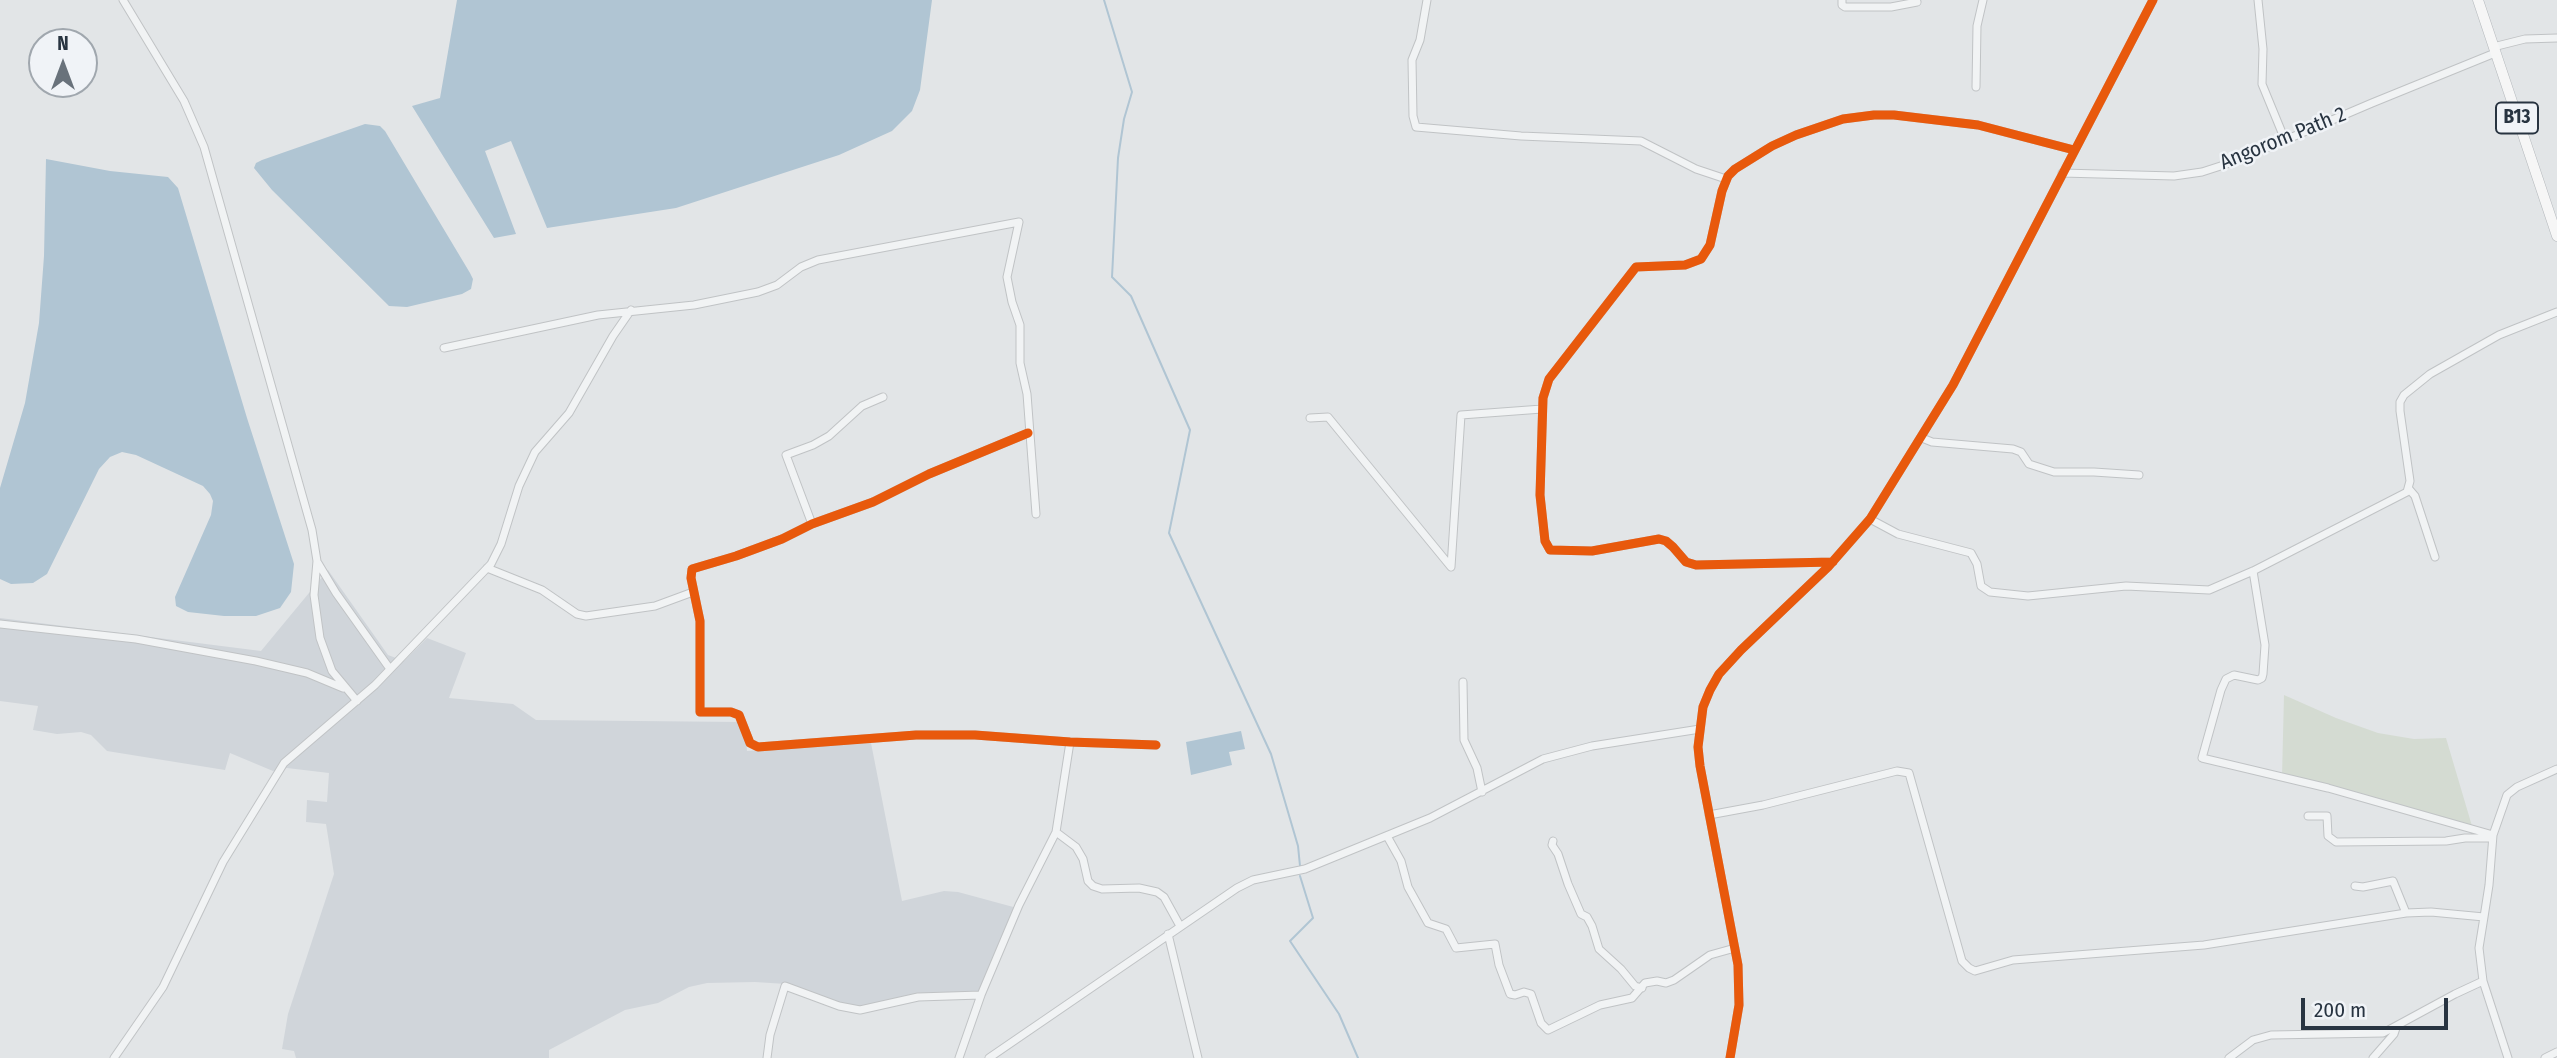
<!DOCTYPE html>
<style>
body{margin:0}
#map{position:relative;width:2557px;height:1058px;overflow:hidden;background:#e2e5e7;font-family:"Fira Sans Condensed",sans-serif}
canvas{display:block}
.north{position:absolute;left:28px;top:28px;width:70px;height:70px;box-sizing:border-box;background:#f0f3f7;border:2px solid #a0a7ae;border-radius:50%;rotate:0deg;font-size:19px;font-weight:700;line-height:28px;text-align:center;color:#283441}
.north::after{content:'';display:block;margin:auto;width:24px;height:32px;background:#69727b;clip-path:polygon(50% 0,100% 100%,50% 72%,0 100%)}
.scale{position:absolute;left:2301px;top:998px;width:147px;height:32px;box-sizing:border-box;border:4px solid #283441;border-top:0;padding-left:9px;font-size:21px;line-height:24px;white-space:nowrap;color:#283441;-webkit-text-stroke:5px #f0f3f7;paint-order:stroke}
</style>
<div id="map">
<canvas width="2557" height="1058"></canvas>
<div class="north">N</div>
<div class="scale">200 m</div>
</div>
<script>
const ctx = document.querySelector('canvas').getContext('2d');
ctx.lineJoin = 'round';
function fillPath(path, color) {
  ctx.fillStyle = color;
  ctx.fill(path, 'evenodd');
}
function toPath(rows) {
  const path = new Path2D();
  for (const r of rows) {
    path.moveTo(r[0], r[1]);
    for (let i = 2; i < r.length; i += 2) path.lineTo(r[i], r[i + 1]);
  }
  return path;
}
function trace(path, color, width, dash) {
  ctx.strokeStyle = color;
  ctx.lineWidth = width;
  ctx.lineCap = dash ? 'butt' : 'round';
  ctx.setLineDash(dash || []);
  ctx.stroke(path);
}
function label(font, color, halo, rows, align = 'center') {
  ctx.font = font + ' "Fira Sans Condensed",sans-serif';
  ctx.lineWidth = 5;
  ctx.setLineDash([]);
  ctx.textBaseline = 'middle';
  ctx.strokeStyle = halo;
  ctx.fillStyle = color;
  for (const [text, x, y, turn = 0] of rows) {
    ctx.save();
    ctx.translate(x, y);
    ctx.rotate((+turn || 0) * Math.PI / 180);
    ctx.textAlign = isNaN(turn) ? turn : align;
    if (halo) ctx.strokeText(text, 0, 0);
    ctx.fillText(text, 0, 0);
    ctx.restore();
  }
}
const built = toPath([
 [328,570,388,655,404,661,427,638,466,653,449,698,513,704,536,720,739,722,746,740,747,751,871,743,902,901,944,891,958,892,1017,908,980,993,915,994,864,1007,847,1006,786,984,755,982,707,983,689,987,658,1003,625,1010,549,1050,549,1058,296,1058,294,1051,282,1049,288,1014,334,874,326,824,306,822,307,800,327,802,329,773,287,768,273,771,230,753,225,770,107,751,91,735,81,732,57,734,33,730,38,706,0,701,0,618,261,651]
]);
const green = toPath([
 [2284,695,2336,718,2378,733,2414,739,2446,738,2472,826,2282,777]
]);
const water = toPath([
 [457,0,932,0,920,90,912,111,892,131,839,155,676,208,547,228,511,141,485,151,516,234,494,238,412,106,440,98],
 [365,124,380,126,385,131,470,273,473,279,471,289,462,294,407,307,389,306,272,190,254,168,256,163,262,160],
 [46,159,110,171,168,177,178,188,247,418,294,564,291,592,280,608,256,616,224,616,188,612,176,606,175,597,211,515,213,501,210,494,203,486,136,455,122,452,110,457,99,469,47,574,33,583,11,584,0,579,0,488,25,403,39,323,44,256],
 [1241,731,1245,749,1229,752,1232,765,1191,775,1186,742]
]);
const stream = toPath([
 [1104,0,1132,92,1124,119,1118,158,1112,277,1131,296,1190,430,1169,533,1271,754,1298,846,1300,866],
 [1300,876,1313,918,1290,941,1339,1014,1358,1058]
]);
const minor = toPath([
 [123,0,184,101,204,147,312,530,317,561,314,595,320,638,332,671,357,701],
 [1427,0,1420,40,1412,60,1413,116,1416,127,1521,136,1641,141,1696,169,1726,179],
 [1842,0,1842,5,1845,7,1891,7,1917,2],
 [2258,0,2263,49,2262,84,2285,140],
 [2493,47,2525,39,2557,38],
 [1976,87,1977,26,1983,0],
 [2062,173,2174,176,2202,172,2236,161,2372,103,2495,53],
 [444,348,598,315,694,305,758,292,777,285,801,267,818,260,1019,222,1007,277,1012,302,1020,325,1020,363,1027,394,1036,514],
 [1310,418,1328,417,1451,567,1461,415,1542,409],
 [1028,433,929,474,873,502,812,524,782,539,736,556,692,569,691,578,700,621,700,712,731,712,739,715,750,743,758,747,916,735,975,735,1070,742,1156,745],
 [1922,438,1932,442,2013,449,2021,452,2029,464,2054,472,2094,472,2139,475],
 [2409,489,2415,496,2435,557],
 [1870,519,1898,534,1971,553,1977,564,1981,586,1990,592,2028,596,2126,586,2209,590,2253,571,2407,492,2410,481,2400,411,2400,402,2404,395,2430,374,2499,335,2557,312],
 [812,524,786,455,813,445,829,436,862,406,883,397],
 [1833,562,1696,565,1686,562,1673,547,1666,541,1659,539,1592,551,1550,550,1545,541,1540,495,1543,398,1549,379,1636,267,1685,265,1701,259,1710,245,1722,191,1728,176,1735,169,1772,146,1796,135,1843,119,1874,115,1894,115,1978,125,2074,150],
 [318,563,336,593,390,669],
 [487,568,542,590,577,614,586,616,655,606,693,592],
 [2253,571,2265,645,2263,674,2262,678,2258,680,2234,675,2226,679,2221,690,2202,758,2328,788,2493,835,2489,838,2465,838,2446,841,2336,842,2328,836,2327,816,2308,816],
 [0,624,136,639,256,661,307,673,343,688],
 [1463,682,1464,740,1477,768,1482,792],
 [1709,815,1763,805,1897,771,1909,773,1962,961,1969,968,1975,971,2013,960,2204,945,2406,913],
 [1056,832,1076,847,1083,859,1088,881,1093,886,1102,889,1139,888,1157,892,1164,897,1180,926],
 [1387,836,1401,861,1408,887,1428,923,1446,929,1456,948,1495,944,1499,965,1510,994,1515,995,1524,992,1531,994,1541,1023,1548,1030,1600,1005,1632,998,1645,983,1657,981,1666,983,1674,980,1710,955,1735,948],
 [1553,841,1552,845,1558,854,1568,884,1581,914,1587,917,1592,926,1599,949,1621,969,1635,986,1642,988],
 [2355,886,2363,887,2393,881,2406,913,2431,912,2484,917,2489,885,2493,835,2507,795,2517,787,2557,769],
 [2484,917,2479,948,2483,981,2508,1058],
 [1168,934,1198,1058],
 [114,1058,163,987,223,862,284,763,375,685,491,564,501,544,519,486,535,452,569,413,613,336,631,310],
 [767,1058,770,1035,785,986,839,1006,860,1010,918,997,981,995],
 [959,1058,981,995,1019,905,1056,832,1070,742],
 [989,1058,1237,888,1253,880,1305,869,1430,818,1543,759,1592,746,1700,729],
 [1730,1058,1739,1005,1738,965,1700,766,1698,747,1703,707,1710,690,1719,674,1741,650,1828,567,1870,519,1953,385,2153,0],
 [2229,1058,2253,1040,2271,1035,2383,1033,2455,994,2483,981],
 [2373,1058,2394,1034,2396,1028],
 [2545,1058,2557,1052]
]);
const highway = toPath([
 [2478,0,2557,236]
]);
const cycleway = toPath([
 [1028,433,929,474,873,502,812,524,782,539,736,556,692,569,691,578,700,621,700,712,731,712,739,715,750,743,758,747,916,735,975,735,1070,742,1156,745],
 [1833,562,1696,565,1686,562,1673,547,1666,541,1659,539,1592,551,1550,550,1545,541,1540,495,1543,398,1549,379,1636,267,1685,265,1701,259,1710,245,1722,191,1728,176,1735,169,1772,146,1796,135,1843,119,1874,115,1894,115,1978,125,2074,150],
 [1730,1058,1739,1005,1738,965,1700,766,1698,747,1703,707,1710,690,1719,674,1741,650,1828,567,1870,519,1953,385,2153,0]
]);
const shields = [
 [2517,118,42]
];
const shieldNames = [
 ["B13",2517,118]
];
const streetNames = [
 ["Angorom Path 2",2283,139,-22]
];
fillPath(built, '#d0d5da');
fillPath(green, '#d4dbd2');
fillPath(water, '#b0c5d3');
trace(stream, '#b0c5d3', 2);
trace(minor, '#c0c3c5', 9);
trace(highway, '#b4b8bc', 11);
trace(minor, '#f1f3f4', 7);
trace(highway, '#f6f6f6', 10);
trace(cycleway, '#e8590c', 9);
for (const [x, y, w] of shields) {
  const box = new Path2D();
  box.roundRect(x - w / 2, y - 15.5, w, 31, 5);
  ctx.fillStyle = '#f0f3f7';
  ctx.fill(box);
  trace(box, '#283441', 2);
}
label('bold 19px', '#283441', null, shieldNames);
label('21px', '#283441', '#f0f3f7', streetNames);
</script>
